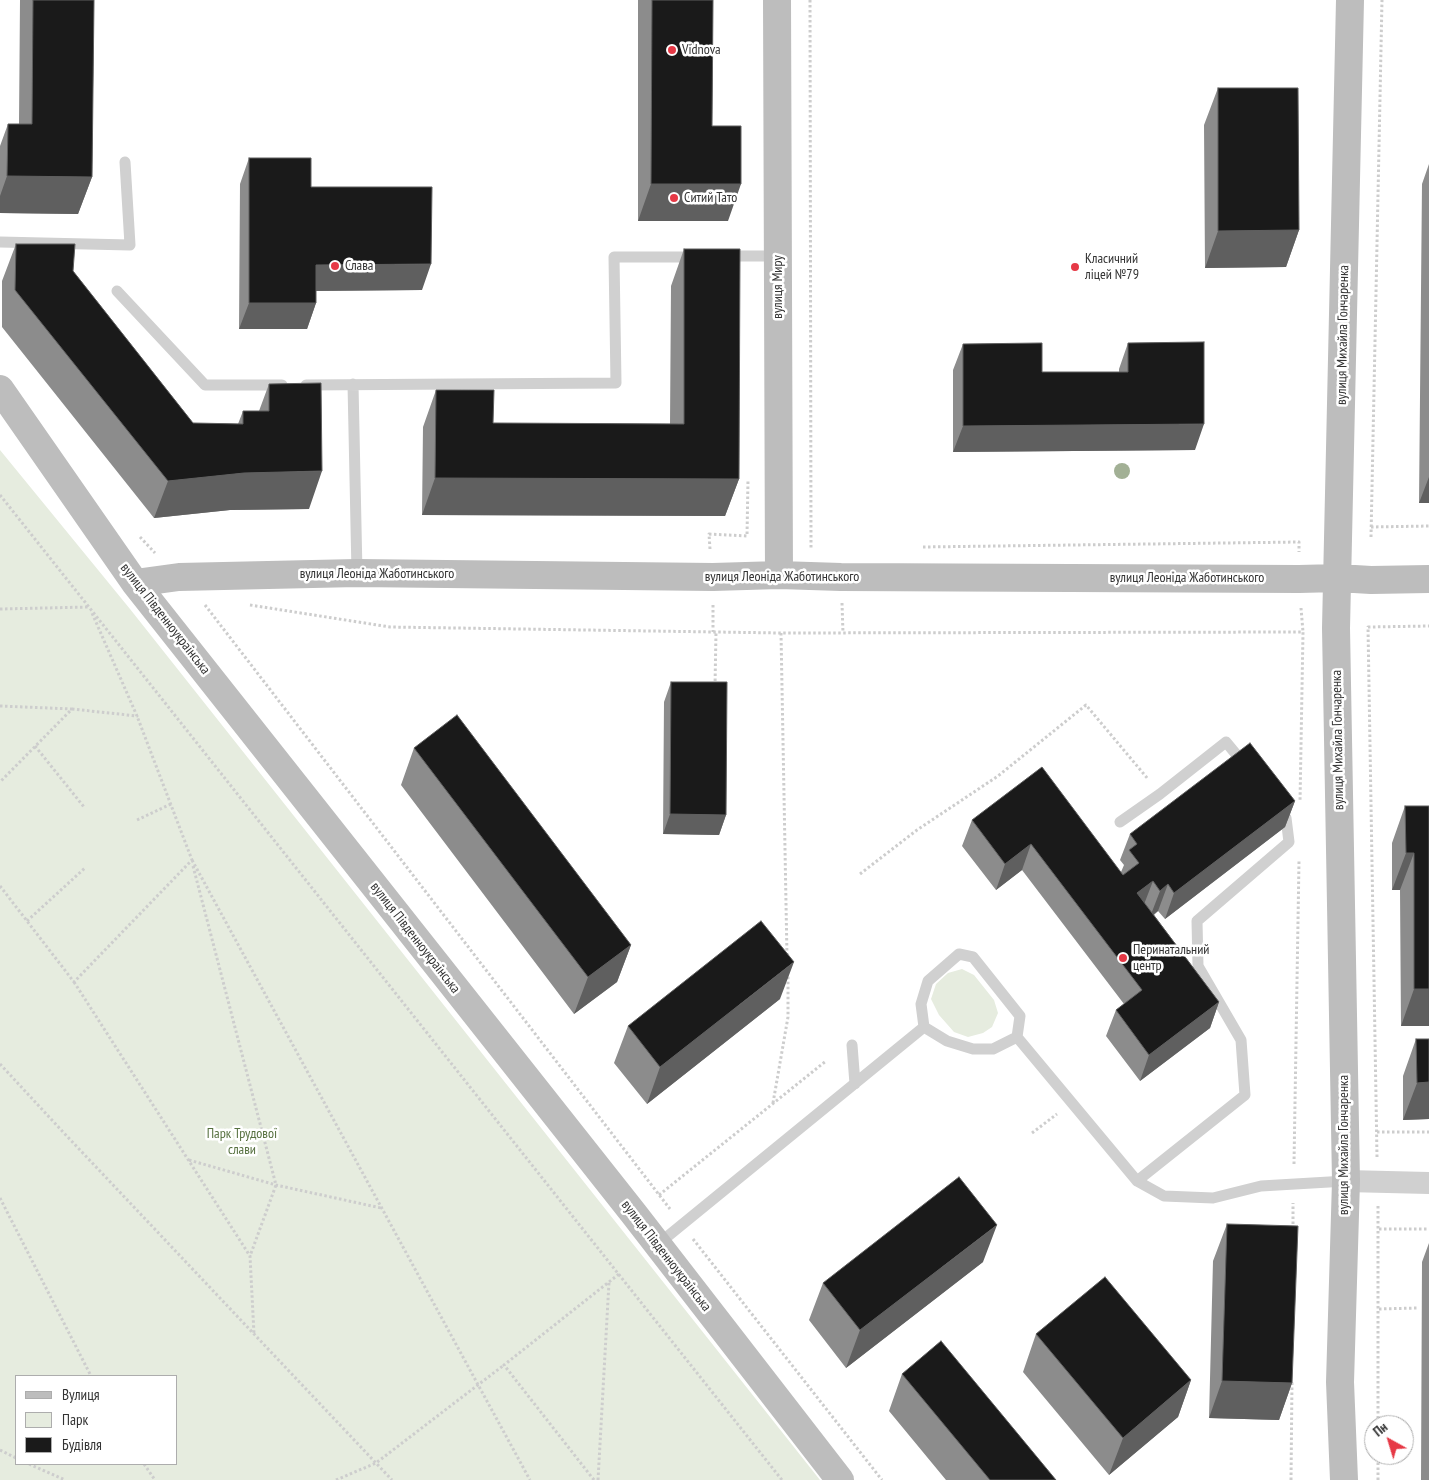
<!DOCTYPE html>
<meta charset="utf-8">
<style>
body{margin:0}
#map{position:relative;width:1429px;height:1480px;overflow:hidden;background:#fff;font-family:"PT Sans Narrow",sans-serif}
canvas{display:block}
.legend{position:absolute;left:15px;top:1375px;width:162px;height:90px;box-sizing:border-box;background:#fff;border:1px solid #adadad;margin:0;padding:6px 9px;list-style:none;font-size:15px;color:#333}
.legend li{display:flex;align-items:center;gap:10px;height:25px}
.legend b{width:25px;border:1px solid #adadad}
.north{position:absolute;left:1364px;top:1415px;width:50px;height:50px;box-sizing:border-box;background:#fff;border:1px solid #adadad;border-radius:50%;rotate:321deg;font-size:14px;font-weight:700;line-height:20px;text-align:center;color:#333}
.north::after{content:'';display:block;margin:auto;width:18px;height:22px;background:#e63946;clip-path:polygon(50% 0,100% 100%,50% 72%,0 100%)}
</style>
<div id="map">
<canvas width="1429" height="1480"></canvas>
<ul class="legend">
<li><b style="height:6px;background:#bdbdbd"></b>Вулиця</li>
<li><b style="height:14px;background:#e6ecdf"></b>Парк</li>
<li><b style="height:14px;background:#1a1a1a"></b>Будівля</li>
</ul>
<div class="north">Пн</div>
</div>
<script>
const ctx = document.querySelector('canvas').getContext('2d');
ctx.lineJoin = 'round';
function fillPath(path, color) {
  ctx.fillStyle = color;
  ctx.fill(path, 'evenodd');
}
function toPath(rows) {
  const path = new Path2D();
  for (const r of rows) {
    path.moveTo(r[0], r[1]);
    for (let i = 2; i < r.length; i += 2) path.lineTo(r[i], r[i + 1]);
  }
  return path;
}
function trace(path, color, width, dash) {
  ctx.strokeStyle = color;
  ctx.lineWidth = width;
  ctx.lineCap = dash ? 'butt' : 'round';
  ctx.setLineDash(dash || []);
  ctx.stroke(path);
}
function label(font, color, halo, rows, align = 'center') {
  ctx.font = font + ' "PT Sans Narrow",sans-serif';
  ctx.lineWidth = 5;
  ctx.setLineDash([]);
  ctx.textBaseline = 'middle';
  ctx.strokeStyle = halo;
  ctx.fillStyle = color;
  for (const [text, x, y, turn = 0] of rows) {
    ctx.save();
    ctx.translate(x, y);
    ctx.rotate((+turn || 0) * Math.PI / 180);
    ctx.textAlign = isNaN(turn) ? turn : align;
    if (halo) ctx.strokeText(text, 0, 0);
    ctx.fillText(text, 0, 0);
    ctx.restore();
  }
}
const green = toPath([
 [0,450,130,609,820,1480,0,1480],
 [176,1376,176,1464,16,1464,16,1376],
 [962,969,974,975,994,1000,998,1013,992,1027,983,1033,968,1037,954,1032,939,1015,931,999,936,984,948,973]
]);
const path = toPath([
 [810,0,811,548,812,548],
 [0,495,782,1480],
 [1371,527,1429,526],
 [140,537,155,553],
 [1371,537,1382,0],
 [923,547,1299,542,1299,552],
 [710,549,709,534,747,536,748,480],
 [842,603,843,633],
 [205,605,670,1209],
 [250,605,390,627,781,633,1303,632,1300,802],
 [713,605,713,632],
 [1301,608,1303,632],
 [0,609,89,607],
 [781,633,787,957],
 [715,686,716,632],
 [0,706,72,709,0,782],
 [72,709,137,716,92,613],
 [35,746,84,807],
 [137,820,171,804],
 [192,860,530,1480],
 [193,866,276,1185,250,1256],
 [860,874,917,830,998,776,1086,705,1148,779],
 [0,886,74,982,192,860,137,716],
 [27,921,86,867],
 [74,982,250,1256,254,1334],
 [0,1064,63,1132,392,1480],
 [773,1103,788,1017,788,976],
 [1377,1132,1429,1132],
 [1032,1133,1057,1114],
 [1377,1157,1368,627,1429,626],
 [189,1160,276,1185,381,1208],
 [1294,1164,1299,861],
 [659,1195,826,1061],
 [0,1198,91,1376],
 [1378,1206,1378,1425],
 [1293,1229,1293,1203],
 [1379,1229,1429,1229],
 [693,1239,882,1480],
 [1379,1309,1418,1308],
 [0,1450,16,1458],
 [29,1464,65,1480],
 [144,1464,155,1480],
 [336,1480,376,1463,504,1365],
 [594,1480,504,1365,619,1274],
 [598,1480,609,1282],
 [1291,1480,1292,1381],
 [1378,1480,1378,1455]
]);
const lane = toPath([
 [0,242,130,245,125,162],
 [725,256,778,256],
 [117,291,205,385,282,385],
 [353,384,357,573],
 [306,385,616,383,614,257,697,257],
 [1120,822,1160,794,1226,742,1245,765],
 [924,1027,947,1041,973,1049,993,1049,1017,1037],
 [852,1045,855,1084],
 [1137,1181,1245,1095,1241,1040,1198,966,1197,921,1289,842,1286,818,1280,812],
 [657,1245,924,1027,921,1004,928,981,959,954,973,957,1020,1016,1017,1037,1137,1181,1164,1196,1213,1198,1261,1186,1346,1181]
]);
const street = toPath([
 [1346,1181,1429,1183]
]);
const secondary = toPath([
 [777,0,779,575],
 [0,389,135,583,634,1214,840,1480],
 [135,583,179,577,357,573,713,577,779,575,841,577,1299,579,1338,578,1371,580,1429,579],
 [1344,1480,1340,1382,1346,1181,1336,628,1350,0]
]);
const trees = [
 [1122,471]
];
const wall = toPath([
 [20,0,94,0,92,177,78,214,0,213,0,146,8,124,19,124],
 [638,0,713,0,712,126,728,221,638,221],
 [1218,88,1299,230,1286,267,1205,268,1204,125],
 [249,158,311,187,422,290,316,291,316,303,307,329,239,329,240,184],
 [1429,164,1429,503,1419,503,1422,184],
 [16,244,73,271,193,423,238,424,243,411,259,411,269,384,309,509,230,510,154,518,2,327,2,281],
 [684,249,739,479,725,516,422,515,423,427,436,390,493,423,670,424,671,286],
 [1128,343,1195,450,953,452,953,370,963,344,1042,372,1119,372,1119,369],
 [671,682,726,815,719,835,663,834,664,702],
 [414,748,631,945,617,982,574,1014,401,785],
 [1295,801,1285,827,1165,919,1158,911,1154,915,1219,1002,1210,1028,1140,1081,1106,1036,1116,1010,1124,1004,1022,870,996,890,962,846,972,820,1121,872,1124,865,1120,860,1130,834],
 [1405,806,1429,806,1429,1026,1401,1026,1400,890,1392,890,1392,843],
 [780,999,647,1104,614,1063,628,1026],
 [1416,1039,1429,1039,1429,1119,1403,1120,1403,1076],
 [1227,1224,1292,1383,1279,1420,1209,1418,1213,1261],
 [1429,1243,1429,1480,1421,1480,1422,1262],
 [983,1262,846,1368,809,1320,823,1283],
 [1036,1334,1191,1380,1178,1417,1109,1475,1023,1372],
 [902,1374,1056,1480,946,1480,889,1411]
]);
const shadedWall = toPath([
 [7,176,92,177,78,214,0,213,0,196],
 [651,184,741,184,728,221,638,221],
 [1299,230,1286,267,1205,268,1218,231],
 [431,264,422,290,307,291,316,265],
 [249,303,316,303,307,329,239,329],
 [1204,424,1195,450,953,452,963,426],
 [322,471,309,509,230,510,154,518,168,481,244,473],
 [1429,477,1429,503,1419,503],
 [435,478,739,479,725,516,422,515],
 [1295,801,1285,827,1165,919,1174,893],
 [670,814,726,815,719,835,663,834],
 [1031,844,1022,870,996,890,1005,864],
 [1406,853,1414,853,1400,890,1392,890],
 [1153,881,1143,907,1137,893],
 [1168,884,1158,911,1150,917,1160,891],
 [631,945,617,982,574,1014,588,977],
 [794,962,780,999,647,1104,660,1067],
 [1414,989,1429,989,1429,1026,1401,1026],
 [1219,1002,1210,1028,1140,1081,1149,1055],
 [1429,1082,1429,1119,1403,1120,1417,1083],
 [997,1225,983,1262,846,1368,860,1330],
 [1191,1380,1178,1417,1109,1475,1123,1438],
 [1222,1381,1292,1383,1279,1420,1209,1418]
]);
const building = toPath([
 [33,0,94,0,92,177,7,176,8,124,32,124,33,0],
 [652,0,713,0,712,126,741,126,741,184,651,184,652,0],
 [1218,88,1298,88,1299,230,1218,231,1218,88],
 [249,158,311,158,311,187,432,187,431,264,316,265,316,303,249,303,249,158],
 [16,244,75,244,73,271,193,423,243,424,243,411,269,411,269,384,321,383,322,471,244,473,168,481,15,290,16,244],
 [684,249,740,249,739,479,435,478,436,390,494,390,493,423,684,424,684,249],
 [1204,342,1204,424,963,426,963,344,1042,343,1042,372,1128,372,1128,343,1204,342],
 [671,682,727,682,726,815,670,814,671,682],
 [457,715,631,945,588,977,414,748,457,715],
 [1250,743,1295,801,1174,893,1168,884,1160,891,1153,881,1137,893,1219,1002,1149,1055,1116,1010,1142,990,1031,844,1005,864,972,820,1042,767,1123,875,1139,863,1129,850,1137,844,1130,834,1250,743],
 [1405,806,1429,806,1429,989,1414,989,1414,853,1406,853,1405,806],
 [761,921,794,962,660,1067,628,1026,761,921],
 [1416,1039,1429,1039,1429,1082,1417,1083,1416,1039],
 [959,1177,997,1225,860,1330,823,1283,959,1177],
 [1227,1224,1298,1226,1292,1383,1222,1381,1227,1224],
 [1105,1277,1191,1380,1123,1438,1036,1334,1105,1277],
 [941,1341,1056,1480,990,1480,902,1374,941,1341]
]);
const markers = [
 [672,50,5,"#e63946"],
 [674,198,5,"#e63946"],
 [335,266,5,"#e63946"],
 [1075,267,5,"#e63946"],
 [1123,958,5,"#e63946"]
];
const poiNames = [
 ["Vidnova",682,50],
 ["Ситий Тато",684,198],
 ["Класичний",1085,259],
 ["ліцей №79",1085,275],
 ["Слава",345,266],
 ["Перинатальний",1133,950],
 ["центр",1133,966]
];
const streetNames = [
 ["вулиця Миру",778,287,-90],
 ["вулиця Михайла Гончаренка",1343,335,-89],
 ["вулиця Леоніда Жаботинського",377,574],
 ["вулиця Леоніда Жаботинського",782,577],
 ["вулиця Леоніда Жаботинського",1187,578],
 ["вулиця Південноукраїнська",165,619,52],
 ["вулиця Михайла Гончаренка",1338,740,-91],
 ["вулиця Південноукраїнська",415,938,52],
 ["вулиця Михайла Гончаренка",1344,1145,-90],
 ["вулиця Південноукраїнська",666,1256,52]
];
const parkNames = [
 ["Парк Трудової",242,1134],
 ["слави",242,1150]
];
fillPath(green, '#e6ecdf');
trace(path, '#cdcdcd', 3, [2.5, 2.5]);
trace(lane, '#d0d0d0', 11);
trace(street, '#d0d0d0', 22);
trace(secondary, '#bdbdbd', 28);
ctx.fillStyle = '#a2b095';
for (const [x, y] of trees) {
  ctx.beginPath();
  ctx.arc(x, y, 8, 0, 2 * Math.PI);
  ctx.fill();
}
fillPath(wall, '#8c8c8c');
fillPath(shadedWall, '#5f5f5f');
fillPath(building, '#1a1a1a');
trace(building, '#5f5f5f', 1);
for (const [x, y, r, color] of markers) {
  const dot = new Path2D();
  dot.arc(x, y, r, 0, 2 * Math.PI);
  ctx.fillStyle = color;
  ctx.fill(dot);
  trace(dot, '#fff', 2);
}
label('14px', '#333', '#fff', poiNames, 'left');
label('14px', '#333', '#fff', streetNames);
label('14px', '#56703f', '#fff', parkNames);
</script>
